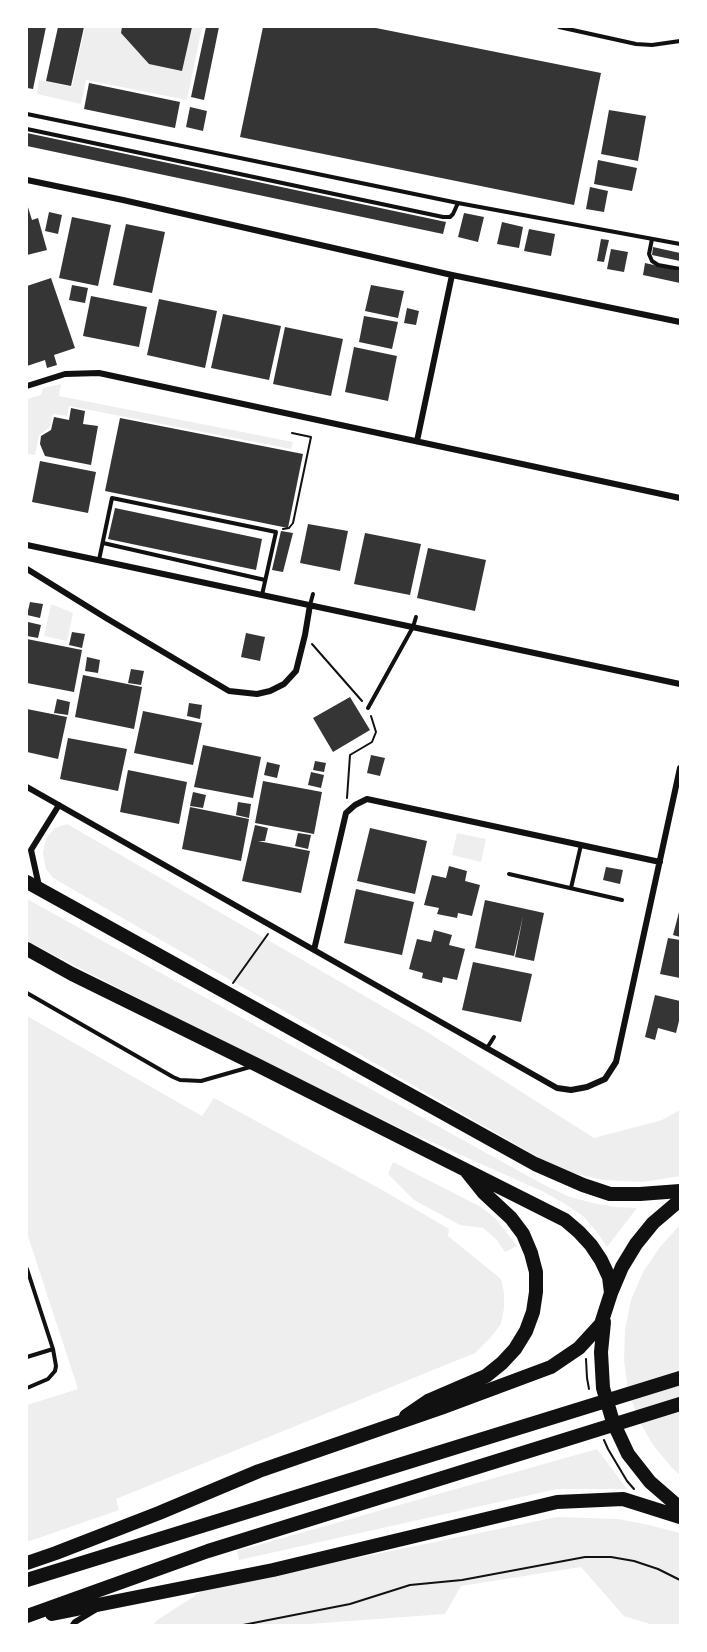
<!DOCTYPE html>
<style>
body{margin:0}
#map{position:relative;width:707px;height:1652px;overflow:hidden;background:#fff;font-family:Signika,sans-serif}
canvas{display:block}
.frame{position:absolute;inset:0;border:28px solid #fff;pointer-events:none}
</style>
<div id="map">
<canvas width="707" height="1652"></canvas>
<div class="frame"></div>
</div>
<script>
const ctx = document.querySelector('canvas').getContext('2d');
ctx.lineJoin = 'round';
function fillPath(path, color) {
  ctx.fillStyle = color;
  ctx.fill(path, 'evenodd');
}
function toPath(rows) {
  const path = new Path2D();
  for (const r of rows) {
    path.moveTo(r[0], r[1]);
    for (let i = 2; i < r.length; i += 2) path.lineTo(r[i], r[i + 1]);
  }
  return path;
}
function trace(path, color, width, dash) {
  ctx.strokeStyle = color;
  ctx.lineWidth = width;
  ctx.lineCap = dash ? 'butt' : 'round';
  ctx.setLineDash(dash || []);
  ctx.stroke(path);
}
const green = toPath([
 [85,27,202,27,187,100,86,80,81,104,37,94,39,80,72,87],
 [61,384,59,396,293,442,291,449,69,406,67,416,53,414,50,427,39,435,35,455,27,454,27,399,41,395,43,388],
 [51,604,73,613,67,641,44,636],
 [67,824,427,1032,594,1138,662,1120,680,1110,680,1176,643,1182,603,1180,573,1173,550,1164,53,878,46,869,43,853,46,838,55,828],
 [457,833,486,839,481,862,452,855],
 [27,899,546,1186,570,1197,593,1203,615,1207,637,1208,607,1247,597,1232,583,1216,565,1204,544,1192,398,1127,241,1051,27,941],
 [27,1016,202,1116,214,1098,384,1191,449,1229,448,1236,501,1279,504,1293,504,1308,501,1324,491,1337,475,1353,116,1499,119,1510,27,1542,27,1405,78,1389,27,1233],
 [393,1162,481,1207,495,1218,517,1246,505,1252,496,1239,483,1228,460,1225,414,1200,388,1174],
 [680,1225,680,1475,672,1468,653,1445,638,1419,628,1390,624,1360,625,1330,631,1300,643,1272,660,1247],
 [597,1449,627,1489,557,1489,239,1560,237,1551],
 [557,1517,618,1519,649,1525,680,1533,680,1625,653,1625,624,1616,581,1567,461,1586,445,1614,296,1625,153,1625,156,1621,205,1589]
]);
const building = toPath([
 [27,27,46,27,33,89,27,88],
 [58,27,84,27,71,86,46,81],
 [122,27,192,27,182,71,149,64,121,33],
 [206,27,219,27,204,100,191,97],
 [263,27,371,27,601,73,574,205,240,137],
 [89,83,180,102,175,128,84,109],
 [190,107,207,111,203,131,186,127],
 [609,110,646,116,638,161,601,154],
 [27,133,446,222,443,234,27,146],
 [598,160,637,168,632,191,594,184],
 [590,187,608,191,604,212,586,209],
 [27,204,32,220,38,218,47,250,27,255],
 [49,212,62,215,58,234,45,231],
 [464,213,484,217,478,242,458,237],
 [72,217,111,225,98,286,59,278],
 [502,222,523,227,519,248,497,244],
 [126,224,165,232,152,293,113,285],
 [529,229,555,234,551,256,524,251],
 [601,239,609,240,604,262,597,261],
 [653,247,680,253,680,261,652,255],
 [611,249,628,252,624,272,607,269],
 [645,263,680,271,680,283,643,275],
 [51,278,75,348,54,355,57,365,47,368,45,360,27,366,27,286],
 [72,285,88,288,85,303,69,300],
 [371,285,404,291,398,318,365,311],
 [91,296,147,307,139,347,83,336],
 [159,299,217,311,205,368,147,355],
 [407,308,419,311,416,325,404,323],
 [223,314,281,326,269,380,211,368],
 [364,316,398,322,392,349,359,342],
 [285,327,343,339,331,396,273,384],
 [354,347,397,356,388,401,345,392],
 [71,408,85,411,83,424,98,426,91,465,45,456,40,444,41,436,51,430,54,417,69,420],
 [120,418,303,454,288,528,105,491],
 [40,461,96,472,88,513,32,502],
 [115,508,262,539,256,570,108,539],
 [308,524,348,531,340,571,300,563],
 [281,531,293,533,283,572,272,570],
 [365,533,421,544,410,595,354,584],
 [428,548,486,560,475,611,417,598],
 [30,602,43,604,40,618,27,615],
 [28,622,41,625,38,638,27,636],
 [72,632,85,634,82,648,69,645],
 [246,633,265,637,260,661,241,657],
 [27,639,82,650,74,692,27,683],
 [87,657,100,660,98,673,85,671],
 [131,669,144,671,141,685,128,683],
 [83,675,142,687,134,729,75,717],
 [350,697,370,730,333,752,313,718],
 [57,699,70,702,68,715,54,713],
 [189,703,202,705,200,719,187,716],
 [27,709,67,717,58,759,27,752],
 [143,711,202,723,193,765,134,753],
 [68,738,127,749,118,791,60,779],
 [203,745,261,757,253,798,194,787],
 [371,755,385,758,380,776,367,773],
 [315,761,326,763,324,772,313,770],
 [267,762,280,765,277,778,264,775],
 [128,770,187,782,179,824,120,812],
 [311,772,324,775,321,788,308,785],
 [263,781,322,792,314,834,255,823],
 [193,792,206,795,203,808,190,806],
 [238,802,251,804,249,818,236,815],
 [190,807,249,819,241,861,182,849],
 [255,825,268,828,265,841,258,841,310,851,301,893,242,881],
 [370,828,427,841,415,894,357,881],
 [298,833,311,835,308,849,295,846],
 [449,866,467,871,465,881,480,885,472,916,458,913,457,918,437,914,439,908,424,905,432,875,446,878],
 [606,867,623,870,620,884,603,880],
 [356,889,414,902,402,955,344,943],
 [485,900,544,913,534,961,515,957,523,916,514,956,475,948],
 [679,912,680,912,680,937,673,935],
 [434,930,452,935,449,945,465,949,457,980,443,977,442,983,422,978,423,973,409,969,417,939,431,942],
 [668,938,680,940,680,978,660,974],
 [473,962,532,974,521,1022,462,1010],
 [655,995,680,1001,680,1017,676,1033,658,1028,655,1040,645,1037]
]);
const path = toPath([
 [283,529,289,528,293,523,311,437,292,433],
 [312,644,362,701],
 [347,798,350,755,372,742,376,732,371,716],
 [233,983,268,934],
 [586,1359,587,1378,589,1389],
 [604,1440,608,1449,627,1481,634,1489],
 [243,1625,350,1604,410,1585,462,1580,585,1557,611,1557,634,1561,658,1569,680,1580]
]);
const service = toPath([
 [559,27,636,44,652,45,680,41],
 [27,114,458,203,680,244],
 [27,129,443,217,450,217,453,214,458,203],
 [652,239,649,254,652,261,658,265,680,269],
 [103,543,265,580],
 [99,560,112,498,276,532,262,595],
 [310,605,313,594],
 [368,708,413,627,416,617],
 [509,874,622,900],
 [571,888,581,845],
 [27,993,173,1077,180,1080,201,1081,250,1067],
 [487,1048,494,1037],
 [27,1269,53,1349,56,1366,55,1371,48,1379,27,1388],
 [27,1357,53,1349]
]);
const minor = toPath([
 [27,180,123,200,452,275,680,322],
 [27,386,65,374,99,373,680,498],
 [417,441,452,275],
 [27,545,680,684],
 [27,569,106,618,229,691,257,694,270,691,284,684,296,671,305,635,310,605],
 [27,787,557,1088,571,1090,587,1087,605,1079,616,1062,680,768],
 [39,886,31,850,59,805],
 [314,950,346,813,355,805,367,799,660,862],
 [73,1625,75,1622,95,1610]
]);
const primary = toPath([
 [27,882,535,1164,583,1185,610,1194,640,1194,680,1191],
 [27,949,72,974,257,1065,565,1220,579,1232,591,1245,601,1260,609,1277,611,1293],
 [604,1322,601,1352,603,1388,613,1422,628,1454,650,1482,680,1508],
 [406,1416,428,1401,486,1376,502,1363,515,1349,526,1331,533,1312,536,1292,536,1272,531,1253,523,1234,511,1218,483,1192,467,1172],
 [27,1563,56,1553,159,1513,259,1471,441,1408,551,1367,579,1348,601,1324,611,1293,622,1267,636,1244,653,1223,680,1200],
 [27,1580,680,1378],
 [52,1614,273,1570,557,1502,623,1499,680,1517],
 [27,1616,208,1551,680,1404]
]);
fillPath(green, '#eee');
fillPath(building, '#353535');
trace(path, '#111', 2);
trace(service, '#111', 4);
trace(minor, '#111', 6);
trace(primary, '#111', 14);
</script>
